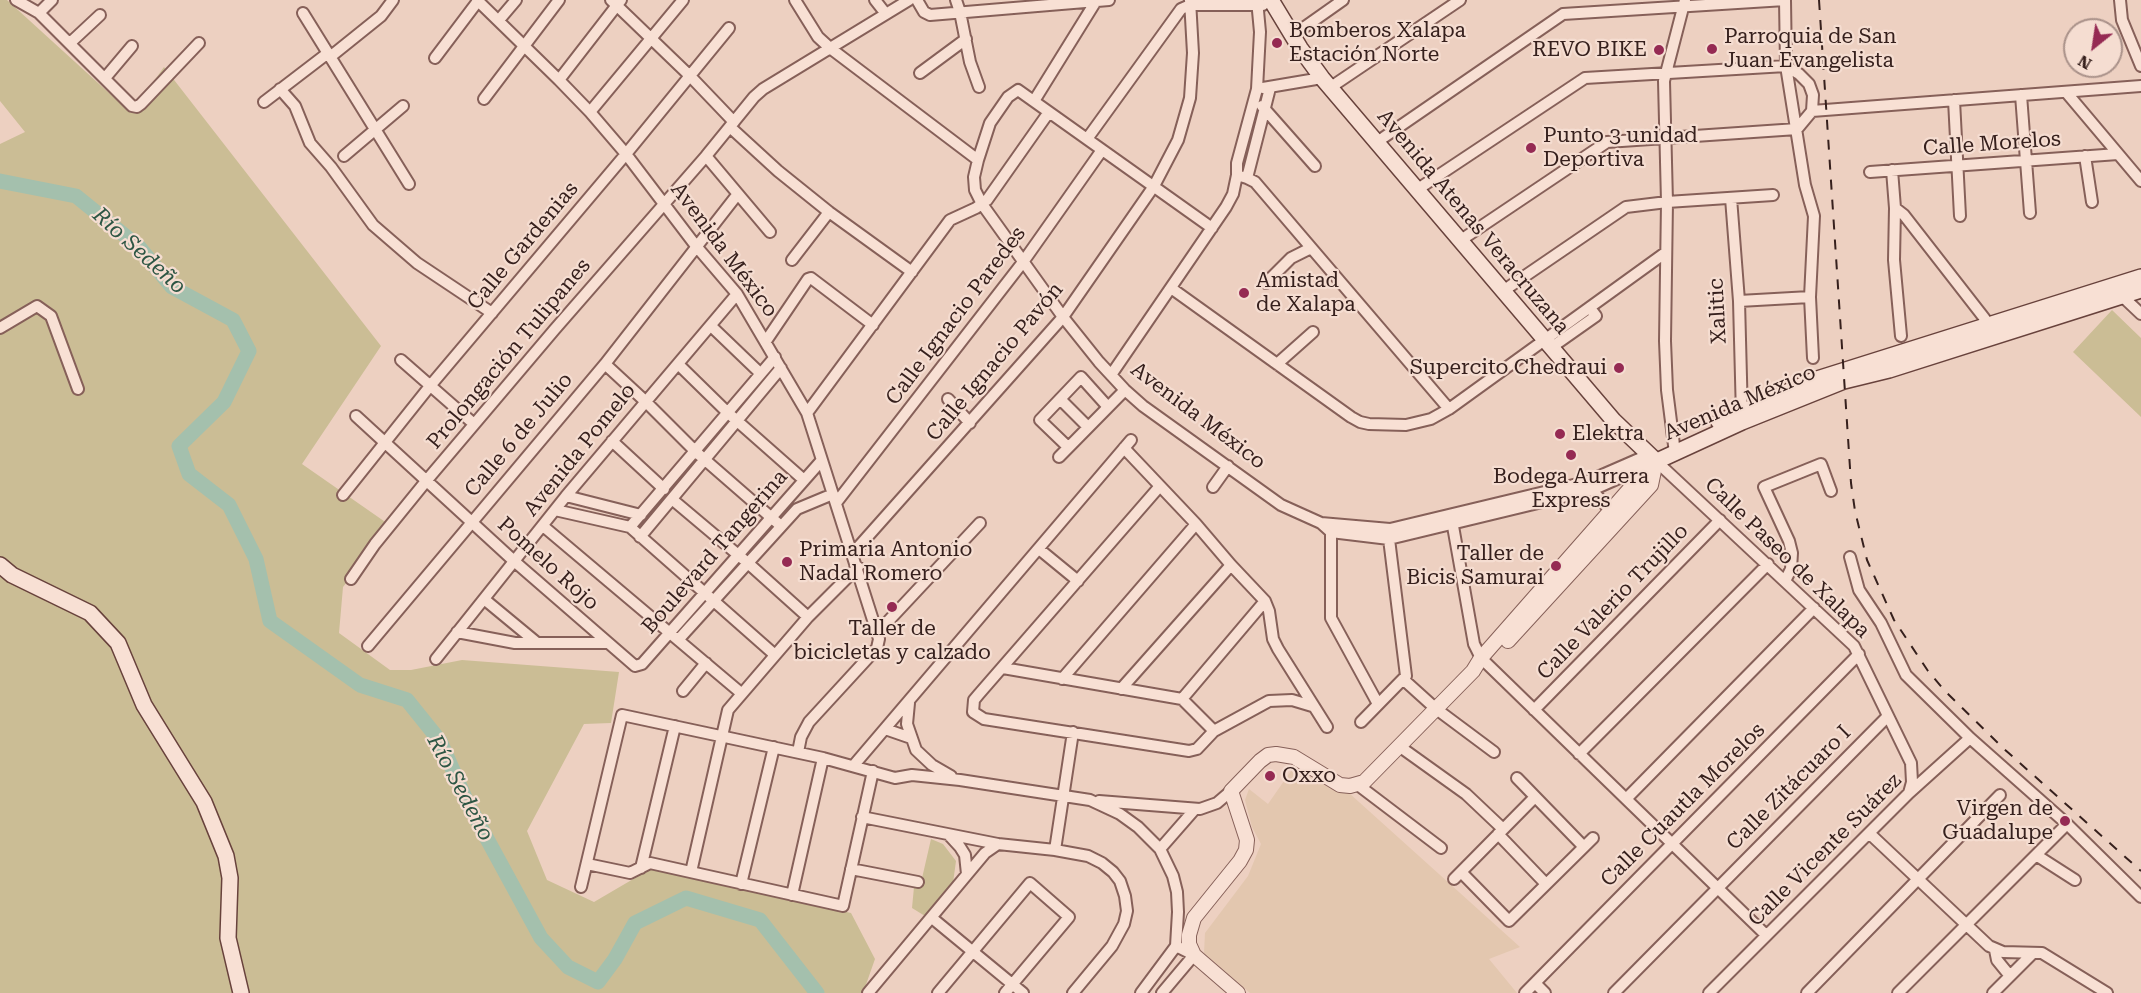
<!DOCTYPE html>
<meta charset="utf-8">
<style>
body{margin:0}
#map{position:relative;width:2141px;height:993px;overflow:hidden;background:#edd0c1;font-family:"Roboto Serif",serif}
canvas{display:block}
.north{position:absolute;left:2063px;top:18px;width:60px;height:60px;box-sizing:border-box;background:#f5ddd1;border:2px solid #a99189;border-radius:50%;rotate:210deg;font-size:16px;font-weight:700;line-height:24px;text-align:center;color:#36201d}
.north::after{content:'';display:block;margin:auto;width:21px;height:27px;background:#952a53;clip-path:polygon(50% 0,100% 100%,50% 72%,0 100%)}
</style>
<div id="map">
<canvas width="2141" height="993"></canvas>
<div class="north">N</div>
</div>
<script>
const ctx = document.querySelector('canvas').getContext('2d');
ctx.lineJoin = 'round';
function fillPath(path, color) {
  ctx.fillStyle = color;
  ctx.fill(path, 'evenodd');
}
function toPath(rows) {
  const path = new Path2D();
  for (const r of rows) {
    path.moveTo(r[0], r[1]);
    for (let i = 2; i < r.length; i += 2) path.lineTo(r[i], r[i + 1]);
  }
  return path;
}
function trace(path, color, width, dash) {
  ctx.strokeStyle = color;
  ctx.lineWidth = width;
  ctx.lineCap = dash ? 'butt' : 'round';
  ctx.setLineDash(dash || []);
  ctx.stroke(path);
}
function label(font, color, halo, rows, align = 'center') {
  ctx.font = font + ' "Roboto Serif",serif';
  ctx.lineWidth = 4.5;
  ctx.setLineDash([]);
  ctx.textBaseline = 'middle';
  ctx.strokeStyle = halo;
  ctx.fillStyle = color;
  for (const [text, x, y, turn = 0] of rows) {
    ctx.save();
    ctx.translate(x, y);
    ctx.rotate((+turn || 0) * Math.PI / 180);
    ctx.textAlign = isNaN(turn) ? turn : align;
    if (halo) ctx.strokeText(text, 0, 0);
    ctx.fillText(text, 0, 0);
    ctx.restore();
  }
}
const farmland = toPath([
 [1293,768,1336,791,1349,793,1520,947,1489,959,1517,993,1250,993,1204,953,1205,933,1248,876,1261,844,1252,827,1245,800,1249,789,1268,804]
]);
const green = toPath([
 [0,0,7,0,131,113,164,67,381,346,302,464,391,526,343,587,339,633,390,670,411,670,462,660,619,672,611,723,584,724,527,831,547,880,594,902,652,868,851,913,875,959,863,993,0,993,0,144,25,132,0,101],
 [2112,310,2141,338,2141,417,2073,352],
 [931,839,943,844,956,861,953,883,925,916,912,908,914,887,920,887]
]);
const river = toPath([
 [0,181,76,196,139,247,172,287,233,320,249,351,224,402,179,446,189,474,229,505,256,559,270,621,360,685,407,700,440,741,467,802,541,938,568,967,598,982,615,959,635,923,686,898,760,920,817,993]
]);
const minor = toPath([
 [16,0,39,13,132,106,137,107,141,104,199,43],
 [477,0,559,80,590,112,626,154,696,246,737,294,807,413,879,639,877,648,809,722,801,737,798,752],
 [611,0,690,76,734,122],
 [795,0,818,37,830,48,978,160],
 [875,0,886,14],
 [917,0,924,12,930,15,1109,0],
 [956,0,960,12,970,62,979,87],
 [2120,0,2122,20,2141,66],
 [39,13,52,0],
 [303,13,409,184],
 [499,20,516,0],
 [1292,36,1343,0],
 [70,43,100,15],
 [330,57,381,16,393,0],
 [435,58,478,1],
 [920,73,966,39],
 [105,78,132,46],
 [559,80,621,0],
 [1331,87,1460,0],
 [1263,88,1322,78],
 [280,89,295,106,310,143,331,167,373,225,417,263,492,313],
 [2066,92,2141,181],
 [2021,95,2030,213],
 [484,99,559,0],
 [1954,100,1960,216],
 [1034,101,1096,1],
 [264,102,328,53],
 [1262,106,1315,166],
 [1812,111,2141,86],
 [590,112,683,0],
 [730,127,778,171,829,212,912,272],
 [1087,139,1181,9,1190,5,1263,5],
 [1377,142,1563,14,1785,0,1786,66,1805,185,1814,216,1810,297,1813,358],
 [344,156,403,106],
 [706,156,770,232],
 [2085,156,2092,202],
 [1892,170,1895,208,1894,260,1901,336],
 [1870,172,2118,154],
 [1237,175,1247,178,1255,182,1449,409],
 [1247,178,1270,88],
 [1418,189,1585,78,1786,66,1799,74,1809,84,1813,95,1812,111,1797,129,1607,142,1461,240],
 [1731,198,1739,301,1742,416],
 [1895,208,1904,215,1985,319],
 [1212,228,1018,90,1008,97,990,123,978,160,974,177,975,190,982,204,1063,317,1099,362,1125,390,1143,406,1281,505,1321,523,1331,532,1389,539,1592,490,1644,467],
 [792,260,829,212],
 [1266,283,1291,258,1311,248],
 [1171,288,1351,417,1360,422,1369,424,1406,425,1431,419,1449,409,1665,253],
 [1503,291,1626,207,1667,202,1773,195],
 [2122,296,2141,314],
 [1739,301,1810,297],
 [711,326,760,373],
 [0,328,37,306,51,316,78,389],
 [766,341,808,279,811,278,873,325],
 [1552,347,1596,316,1590,308],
 [401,360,474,424],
 [605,364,645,401,696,452,781,526],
 [678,364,727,412,804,480],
 [1277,364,1313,332],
 [1111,375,1226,207,1233,194,1237,175,1237,163,1257,89,1260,32,1257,0],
 [948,399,970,423],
 [1060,399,1088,427],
 [807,413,950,220,976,208,987,200,1049,112],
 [356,416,514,561,635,666,642,664,822,460],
 [612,441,664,489],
 [1068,447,1040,420,1081,377,1108,407],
 [1124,448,1196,524,1231,565,1265,601,1269,611,1273,639,1278,649,1327,727],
 [1675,453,1667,390,1665,341,1667,202,1664,81,1685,0],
 [1059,457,1125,390],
 [1656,461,1854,646,1911,763,1912,782,1909,793],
 [1160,486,979,694,974,700,973,712,984,719,1189,751,1197,749,1214,731,1269,701,1292,700,1312,706],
 [1213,487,1228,466],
 [1592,490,1614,515],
 [343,495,430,386,626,154,729,28],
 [566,496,641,515],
 [673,500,749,564,808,617],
 [836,503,1023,262,1102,150],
 [555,510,630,527,775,655],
 [1451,515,1474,644,1481,658,1766,935],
 [1321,523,1390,529,1586,482,1648,455],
 [543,526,741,693],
 [630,527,775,357],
 [1331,528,1331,618,1378,704],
 [640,537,781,368],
 [1039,549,1078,581],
 [853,553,1063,317,1154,186,1178,140,1190,98,1193,53,1190,0],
 [1850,557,1859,590,1881,623,1906,675,1970,738,2067,824,2141,897],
 [351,579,375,544,427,480,555,329,706,156,754,97,763,89,909,0],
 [1785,581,1791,569,1792,553,1789,541,1764,487,1821,464,1831,491],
 [484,599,536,642],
 [879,631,980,523],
 [457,632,515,643,607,643],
 [679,639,797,509,833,494],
 [368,646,605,364,737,195],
 [436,659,566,496,737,294],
 [1003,668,1182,699,1214,731],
 [1062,679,1196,524],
 [1404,680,1435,708,1494,752],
 [1121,689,1231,565],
 [683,691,706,663],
 [1182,699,1265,601],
 [909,703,907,724,916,750,932,765,951,776],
 [1534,710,1720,520],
 [1361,722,1406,676,1389,539],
 [885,729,911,738],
 [1399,746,1466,794,1503,829],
 [1579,754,1768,564],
 [854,765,1131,440],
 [1517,778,1584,847],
 [1358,785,1441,848],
 [1626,799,1814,608],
 [1099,801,1200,809,1217,803,1231,791],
 [862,817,998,844,1055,850,1088,856,1102,863,1113,872,1120,881,1125,896,1127,911,1124,924,1112,946,1073,993],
 [1869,833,1989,946,2003,952,2042,953,2107,993],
 [1498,834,1546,884],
 [949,835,960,847,965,855,967,874],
 [1160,849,1195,809],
 [1055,850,1073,732],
 [2036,855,2075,880],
 [587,864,630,873,650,863,843,906,873,771],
 [641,868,675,726],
 [851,869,918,882],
 [691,872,728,710,808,617,858,567],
 [1461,872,1509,921,1593,838],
 [1454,879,1535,797],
 [741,884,774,747],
 [581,887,622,715,823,758,895,778,912,775,960,780,1090,800,1120,814,1138,827,1160,849,1173,876,1177,892,1178,912,1176,946,1141,993],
 [792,895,823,758],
 [932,918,1023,993],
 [1995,950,1997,960,2010,976],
 [1535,983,1545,993],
 [868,993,985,853,998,844],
 [938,993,1030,883,1069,917,1005,993],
 [1162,993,1194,955,1176,946],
 [1525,993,1859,654],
 [1614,993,1888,716],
 [1709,993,1909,793,1970,738],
 [1807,993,2000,795],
 [1898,993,2067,824],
 [1993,993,2033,953]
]);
const tertiary = toPath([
 [1508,641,1651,485,1656,461],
 [1238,993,1194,955,1189,944,1189,935,1194,918,1240,861,1246,850,1247,840,1231,791,1260,761,1268,755,1276,754,1294,757,1340,785,1350,786,1364,782,1473,671,1481,658,1641,476,1647,457]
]);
const secondary = toPath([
 [1271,0,1300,48,1322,78,1614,421,1656,461],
 [1719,422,1814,380,2141,277],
 [1644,467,1742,422,1844,381,1889,370,2141,290],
 [0,565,12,575,90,613,118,643,144,705,204,802,226,856,230,878,228,938,241,993]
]);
const rail = toPath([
 [1819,0,1851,483,1855,511,1867,560,1894,620,1928,671,1945,691,2003,748,2141,871]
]);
const markers = [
 [1277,43,6,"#952a53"],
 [1712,49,6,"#952a53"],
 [1659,50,6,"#952a53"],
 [1531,148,6,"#952a53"],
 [1244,293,6,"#952a53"],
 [1619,368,6,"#952a53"],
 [1560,434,6,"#952a53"],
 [1571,455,6,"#952a53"],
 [787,562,6,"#952a53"],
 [1556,566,6,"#952a53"],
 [892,607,6,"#952a53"],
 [1270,776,6,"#952a53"],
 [2065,821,6,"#952a53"]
];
const poiNames = [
 ["Bomberos Xalapa",1289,31],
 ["Estación Norte",1289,55],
 ["Parroquia de San",1724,37],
 ["Juan Evangelista",1724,61],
 ["REVO BIKE",1647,50,"right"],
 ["Punto 3 unidad",1543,136],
 ["Deportiva",1543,160],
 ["Amistad",1256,281],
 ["de Xalapa",1256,305],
 ["Supercito Chedraui",1607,368,"right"],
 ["Elektra",1572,434],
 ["Bodega Aurrera",1571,477,"center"],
 ["Express",1571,501,"center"],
 ["Primaria Antonio",799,550],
 ["Nadal Romero",799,574],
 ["Taller de",1544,554,"right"],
 ["Bicis Samurai",1544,578,"right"],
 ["Taller de",892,629,"center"],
 ["bicicletas y calzado",892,653,"center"],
 ["Oxxo",1282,776],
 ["Virgen de",2053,809,"right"],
 ["Guadalupe",2053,833,"right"]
];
const streetNames = [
 ["Calle Morelos",1992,144,-4],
 ["Avenida Atenas Veracruzana",1473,222,50],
 ["Calle Gardenias",523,246,-50],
 ["Avenida México",724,250,53],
 ["Xalitic",1718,311,-93],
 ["Calle Ignacio Paredes",956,316,-53],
 ["Prolongación Tulipanes",509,354,-50],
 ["Calle Ignacio Pavón",995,362,-50],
 ["Avenida México",1740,403,-23],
 ["Avenida México",1198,416,37],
 ["Calle 6 de Julio",519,435,-50],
 ["Avenida Pomelo",580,450,-51],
 ["Boulevard Tangerina",715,552,-49],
 ["Calle Paseo de Xalapa",1787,558,44],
 ["Pomelo Rojo",548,564,42],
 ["Calle Valerio Trujillo",1613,602,-46],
 ["Calle Zitácuaro I",1789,788,-45],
 ["Calle Cuautla Morelos",1683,805,-45],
 ["Calle Vicente Suárez",1825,850,-45]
];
const waterNames = [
 ["Río Sedeño",139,251,42],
 ["Río Sedeño",460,788,62]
];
fillPath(farmland, '#e3c7af');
fillPath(green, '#cbbd95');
trace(river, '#a4c0ad', 15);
trace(minor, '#866059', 14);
trace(tertiary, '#866059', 16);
trace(secondary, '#68423c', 18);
trace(minor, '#f8e0d4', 10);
trace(tertiary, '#f8e0d4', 14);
trace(secondary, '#f8e0d4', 15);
trace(rail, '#36201d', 2, [10, 10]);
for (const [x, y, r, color] of markers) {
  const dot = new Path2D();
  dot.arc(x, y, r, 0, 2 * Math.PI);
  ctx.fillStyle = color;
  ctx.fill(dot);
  trace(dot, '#f5ddd1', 2);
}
label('21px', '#36201d', '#f5ddd1', poiNames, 'left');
label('21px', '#36201d', '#f5ddd1', streetNames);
label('italic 22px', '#2d5644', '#f5ddd1', waterNames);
</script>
